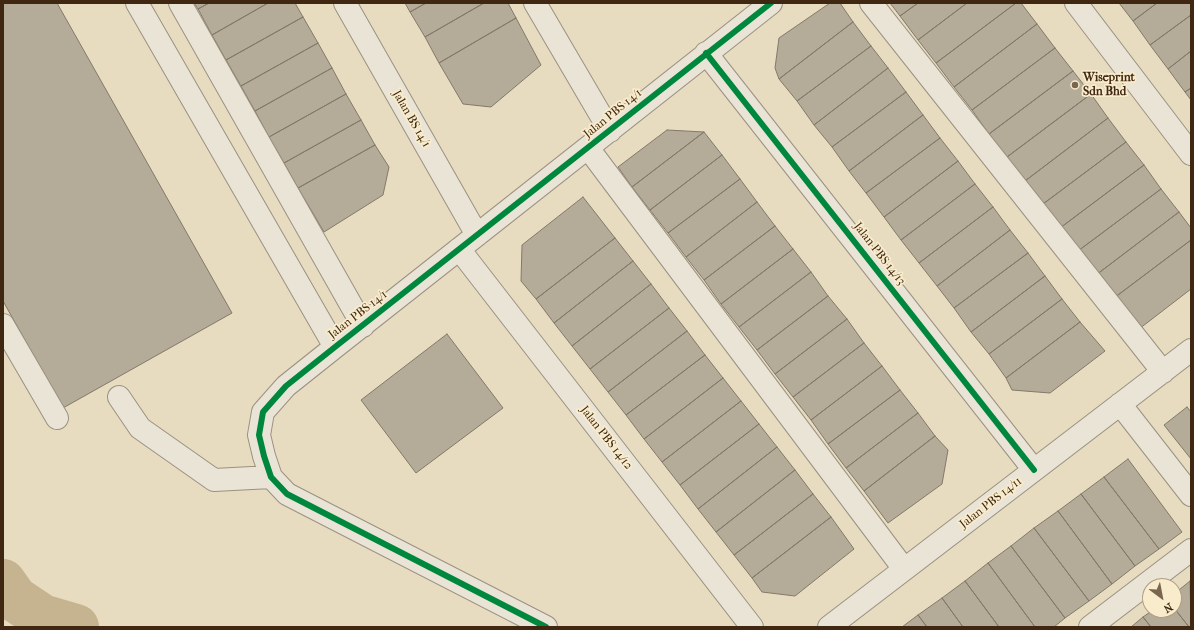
<!DOCTYPE html>
<style>
body{margin:0}
#map{position:relative;width:1194px;height:630px;overflow:hidden;background:#e7dbc0;font-family:"IM FELL French Canon",serif}
canvas{display:block}
.frame{position:absolute;inset:0;border:4px solid #3f2712;pointer-events:none}
.north{position:absolute;left:1142px;top:578px;width:40px;height:40px;box-sizing:border-box;background:#f9eccc;border:1px solid #af9d82;border-radius:50%;rotate:148deg;font-size:11px;font-weight:700;line-height:16px;text-align:center;color:#3f2712}
.north::after{content:'';display:block;margin:auto;width:14px;height:18px;background:#7a664f;clip-path:polygon(50% 0,100% 100%,50% 72%,0 100%)}
</style>
<div id="map">
<canvas width="1194" height="630"></canvas>
<div class="frame"></div>
<div class="north">N</div>
</div>
<script>
const ctx = document.querySelector('canvas').getContext('2d');
ctx.lineJoin = 'round';
function toPath(rows) {
  const path = new Path2D();
  for (const r of rows) {
    path.moveTo(r[0], r[1]);
    for (let i = 2; i < r.length; i += 2) path.lineTo(r[i], r[i + 1]);
  }
  return path;
}
function trace(path, color, width, dash) {
  ctx.strokeStyle = color;
  ctx.lineWidth = width;
  ctx.lineCap = dash ? 'butt' : 'round';
  ctx.setLineDash(dash || []);
  ctx.stroke(path);
}
function fillPath(path, color) {
  ctx.fillStyle = color;
  ctx.fill(path, 'evenodd');
}
function label(font, color, halo, rows, align = 'center') {
  ctx.font = font + ' "IM FELL French Canon",serif';
  ctx.lineWidth = 3.5;
  ctx.setLineDash([]);
  ctx.textBaseline = 'middle';
  ctx.strokeStyle = halo;
  ctx.fillStyle = color;
  for (const [text, x, y, turn = 0] of rows) {
    ctx.save();
    ctx.translate(x, y);
    ctx.rotate((+turn || 0) * Math.PI / 180);
    ctx.textAlign = isNaN(turn) ? turn : align;
    if (halo) ctx.strokeText(text, 0, 0);
    ctx.fillText(text, 0, 0);
    ctx.restore();
  }
}
const river = toPath([
 [3,582,15,599,42,617,76,627]
]);
const building = toPath([
 [3,3,57,3,232,313,63,408,3,301,3,3],
 [194,3,209,3,198,9,194,3],
 [209,3,268,3,212,35,198,9,209,3],
 [268,3,295,3,303,17,226,60,212,35,268,3],
 [405,3,426,3,410,12,405,3],
 [426,3,484,3,425,37,410,12,426,3],
 [484,3,508,3,516,18,439,63,425,37,484,3],
 [830,3,840,3,853,22,779,79,775,68,779,38,830,3],
 [890,3,918,3,900,16,890,3],
 [918,3,967,3,918,40,900,16,918,3],
 [967,3,1016,3,936,63,918,40,967,3],
 [1016,3,1021,3,1037,24,954,87,936,63,1016,3],
 [1119,3,1157,3,1133,21,1119,3],
 [1157,3,1191,3,1191,15,1150,45,1133,21,1157,3],
 [1191,15,1191,51,1168,69,1150,45,1191,15],
 [303,17,318,43,241,86,226,60,303,17],
 [516,18,541,65,491,107,463,104,439,63,516,18],
 [853,22,871,46,797,101,779,79,853,22],
 [1037,24,1055,48,972,110,954,87,1037,24],
 [318,43,332,68,255,111,241,86,318,43],
 [871,46,888,68,814,125,797,101,871,46],
 [1055,48,1073,71,989,134,972,110,1055,48],
 [1191,51,1191,88,1185,92,1168,69,1191,51],
 [332,68,346,94,269,137,255,111,332,68],
 [888,68,906,92,832,147,814,125,888,68],
 [1073,71,1091,94,1007,157,989,134,1073,71],
 [1191,88,1191,100,1185,92,1191,88],
 [906,92,923,115,849,171,832,147,906,92],
 [346,94,361,120,284,163,269,137,346,94],
 [1091,94,1108,118,1025,181,1007,157,1091,94],
 [923,115,940,138,866,193,849,171,923,115],
 [1108,118,1126,142,1043,204,1025,181,1108,118],
 [361,120,375,145,298,188,284,163,361,120],
 [667,130,704,132,632,187,618,167,667,130],
 [704,132,722,155,650,210,632,187,704,132],
 [940,138,958,161,884,217,866,193,940,138],
 [1126,142,1144,165,1060,228,1043,204,1126,142],
 [375,145,389,167,383,195,324,232,298,188,375,145],
 [722,155,740,179,668,233,650,210,722,155],
 [958,161,975,184,901,240,884,217,958,161],
 [1144,165,1161,189,1078,251,1060,228,1144,165],
 [740,179,757,202,686,257,668,233,740,179],
 [975,184,993,207,919,263,901,240,975,184],
 [1161,189,1179,212,1096,275,1078,251,1161,189],
 [583,197,615,238,536,299,521,281,522,245,583,197],
 [757,202,775,226,704,280,686,257,757,202],
 [993,207,1010,230,937,286,919,263,993,207],
 [1179,212,1191,228,1191,240,1114,298,1096,275,1179,212],
 [775,226,793,249,721,304,704,280,775,226],
 [1010,230,1028,253,954,308,937,286,1010,230],
 [615,238,633,261,554,323,536,299,615,238],
 [1191,240,1191,289,1139,329,1114,298,1191,240],
 [793,249,811,272,739,327,721,304,793,249],
 [1028,253,1045,276,971,332,954,308,1028,253],
 [633,261,651,284,572,346,554,323,633,261],
 [811,272,828,296,757,350,739,327,811,272],
 [1045,276,1062,299,989,354,971,332,1045,276],
 [651,284,669,308,590,369,572,346,651,284],
 [828,296,847,319,775,374,757,350,828,296],
 [1062,299,1080,322,1006,378,989,354,1062,299],
 [669,308,687,331,608,392,590,369,669,308],
 [847,319,864,343,793,397,775,374,847,319],
 [1080,322,1105,351,1050,393,1012,390,1006,378,1080,322],
 [687,331,705,355,626,415,608,392,687,331],
 [447,334,503,408,416,473,361,400,447,334],
 [864,343,882,366,811,420,793,397,864,343],
 [705,355,723,378,644,439,626,415,705,355],
 [882,366,900,390,828,444,811,420,882,366],
 [723,378,741,401,662,462,644,439,723,378],
 [900,390,918,413,846,468,828,444,900,390],
 [741,401,759,424,680,485,662,462,741,401],
 [1187,407,1191,412,1191,459,1164,425,1187,407],
 [918,413,935,436,864,491,846,468,918,413],
 [759,424,777,447,698,509,680,485,759,424],
 [935,436,948,450,942,484,888,523,864,491,935,436],
 [777,447,795,470,716,532,698,509,777,447],
 [1128,459,1182,532,1159,549,1104,477,1128,459],
 [795,470,813,494,734,555,716,532,795,470],
 [1104,477,1159,549,1135,566,1081,494,1104,477],
 [813,494,831,517,752,578,734,555,813,494],
 [1081,494,1135,566,1112,584,1058,511,1081,494],
 [1058,511,1112,584,1089,601,1034,528,1058,511],
 [831,517,854,549,795,596,762,592,752,578,831,517],
 [1034,528,1089,601,1065,618,1011,546,1034,528],
 [1011,546,1065,618,1054,627,1035,627,988,563,1011,546],
 [988,563,1035,627,999,627,965,581,988,563],
 [965,581,999,627,963,627,942,598,965,581],
 [1190,581,1191,627,1189,627,1174,608,1174,594,1190,581],
 [942,598,963,627,927,627,918,615,942,598],
 [1174,608,1189,627,1151,627,1143,617,1153,610,1174,610,1174,608],
 [918,615,927,627,902,627,918,615],
 [1143,617,1151,627,1131,627,1143,617]
]);
const minor = toPath([
 [137,3,335,347],
 [180,3,363,326],
 [345,3,477,235],
 [535,3,610,131],
 [871,3,1163,372],
 [1076,3,1191,154],
 [706,53,1034,470],
 [588,148,904,569],
 [459,249,752,627],
 [3,325,57,418],
 [119,397,140,428,214,480,271,477],
 [1120,404,1191,495],
 [546,627,287,494,271,477,264,456,259,435,263,412,286,386,335,347,771,3],
 [829,627,1191,350],
 [1090,627,1191,550]
]);
const cycleway = toPath([
 [706,53,1034,470],
 [546,627,287,494,271,477,264,456,259,435,263,412,286,386,335,347,771,3]
]);
const markers = [
 [1075,85,4,"#7a664f"]
];
const poiNames = [
 ["Wiseprint",1083,78],
 ["Sdn Bhd",1083,92]
];
const streetNames = [
 ["Jalan PBS 14/1",613,114,-39],
 ["Jalan BS 14/1",411,119,60],
 ["Jalan PBS 14/13",879,254,52],
 ["Jalan PBS 14/1",358,315,-38],
 ["Jalan PBS 14/12",606,438,52],
 ["Jalan PBS 14/11",991,503,-38]
];
trace(river, '#c6b390', 46);
fillPath(building, '#b4ab98');
trace(building, '#827969', 1);
trace(minor, '#9b9180', 24);
trace(minor, '#eae4d7', 22);
trace(cycleway, '#00873e', 6);
for (const [x, y, r, color] of markers) {
  const dot = new Path2D();
  dot.arc(x, y, r, 0, 2 * Math.PI);
  ctx.fillStyle = color;
  ctx.fill(dot);
  trace(dot, '#f9eccc', 1.5);
}
label('bold 12px', '#3f2712', '#f9eccc', poiNames, 'left');
label('12px', '#3f2712', '#f9eccc', streetNames);
</script>
